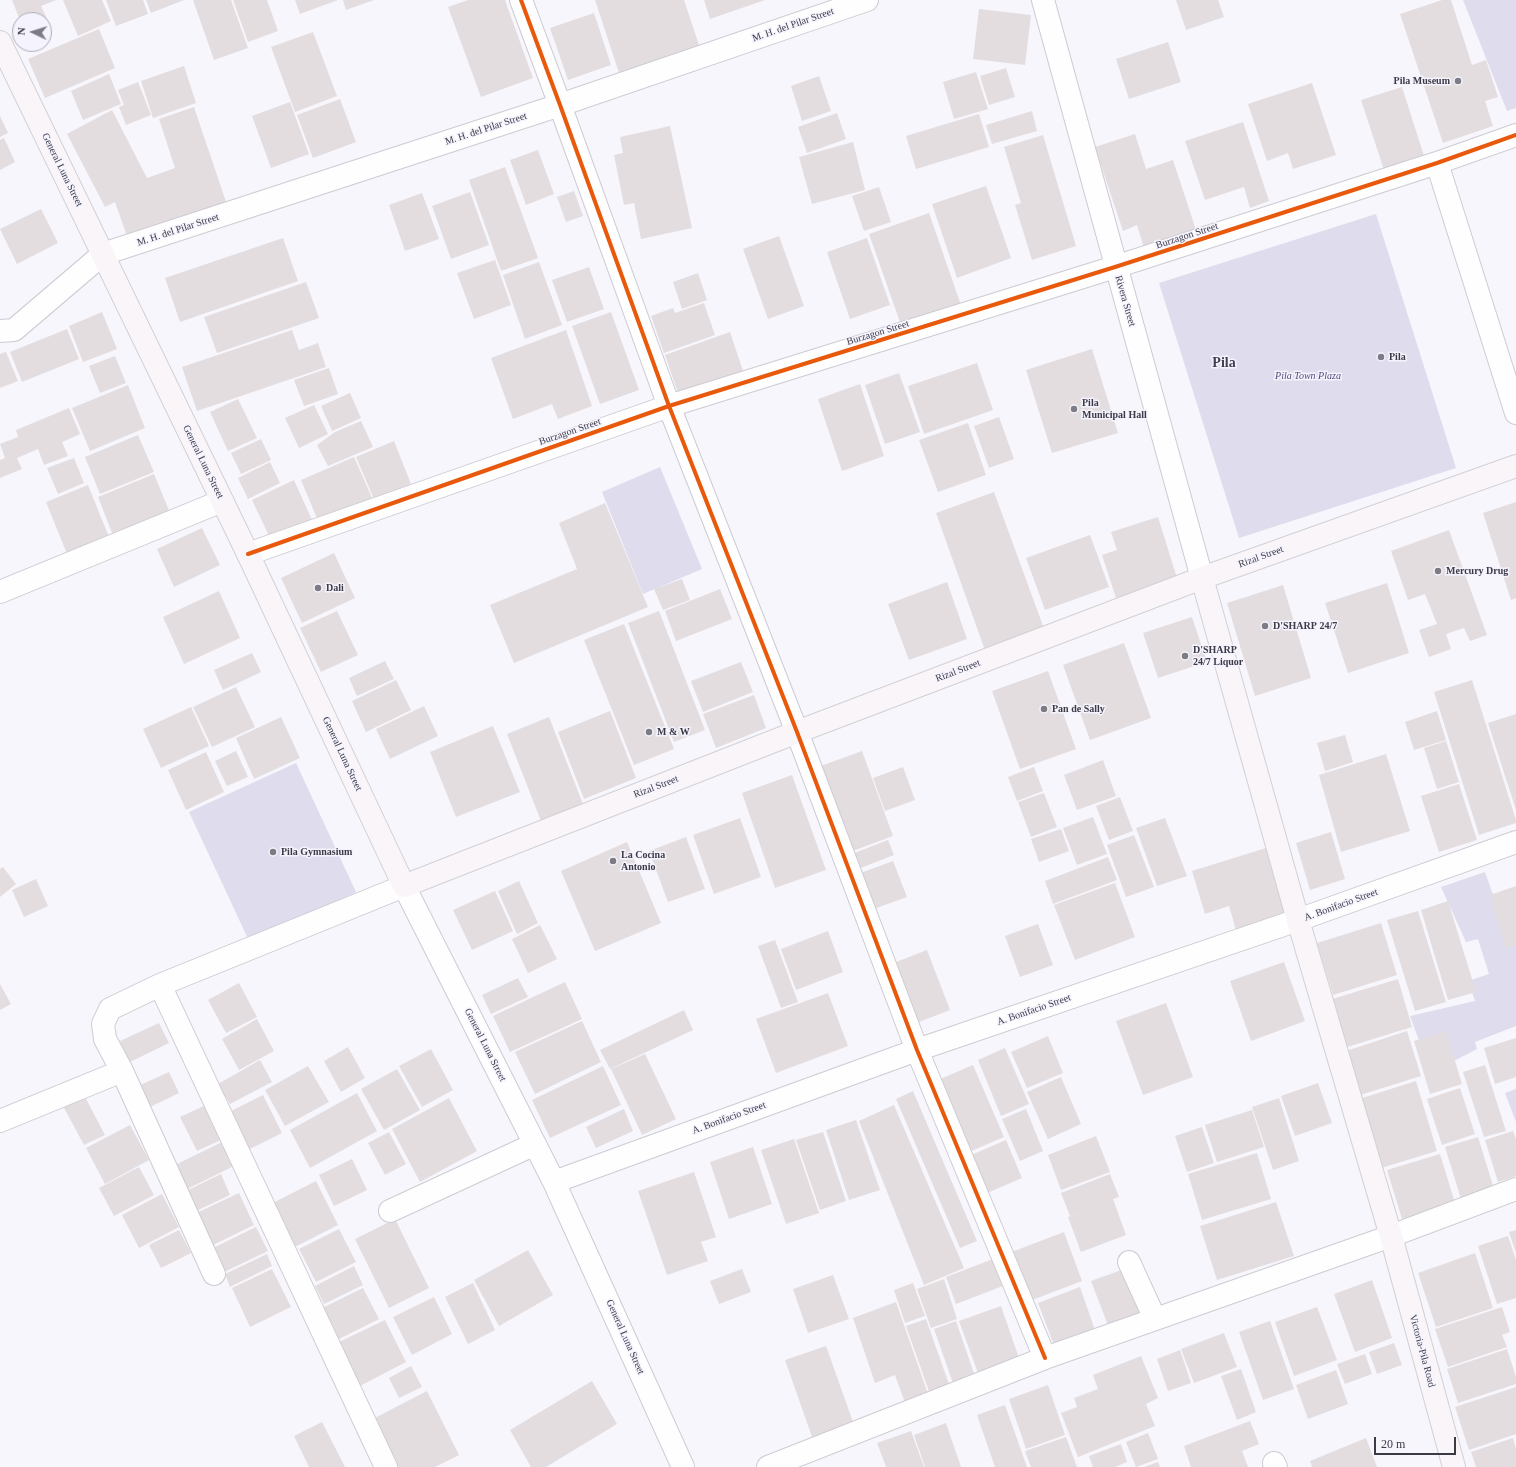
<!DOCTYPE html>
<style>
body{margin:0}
#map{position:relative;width:1516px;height:1467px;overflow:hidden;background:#f7f6fc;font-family:Georgia,serif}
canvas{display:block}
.north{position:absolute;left:12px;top:12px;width:40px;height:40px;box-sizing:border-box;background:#f5f4fe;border:1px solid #abaab4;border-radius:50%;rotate:274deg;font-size:11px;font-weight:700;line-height:16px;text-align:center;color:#3c3a44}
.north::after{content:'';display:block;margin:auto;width:14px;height:18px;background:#7d7c84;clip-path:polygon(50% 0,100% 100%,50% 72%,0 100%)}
.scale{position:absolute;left:1374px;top:1437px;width:82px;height:18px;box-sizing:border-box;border:2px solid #3c3a44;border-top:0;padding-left:5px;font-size:12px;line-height:14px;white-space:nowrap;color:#3c3a44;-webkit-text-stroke:3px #f5f4fe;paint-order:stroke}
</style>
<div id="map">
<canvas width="1516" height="1467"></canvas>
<div class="north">N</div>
<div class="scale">20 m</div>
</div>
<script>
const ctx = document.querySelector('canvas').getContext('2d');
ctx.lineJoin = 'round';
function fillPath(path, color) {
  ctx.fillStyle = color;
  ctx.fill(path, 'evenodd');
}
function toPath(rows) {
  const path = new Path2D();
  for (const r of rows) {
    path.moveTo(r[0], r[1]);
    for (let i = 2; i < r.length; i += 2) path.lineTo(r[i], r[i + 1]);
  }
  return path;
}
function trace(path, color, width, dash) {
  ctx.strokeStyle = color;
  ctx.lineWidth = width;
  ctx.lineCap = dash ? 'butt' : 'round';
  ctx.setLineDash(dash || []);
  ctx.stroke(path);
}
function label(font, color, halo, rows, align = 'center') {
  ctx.font = font + ' Georgia,serif';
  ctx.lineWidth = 3;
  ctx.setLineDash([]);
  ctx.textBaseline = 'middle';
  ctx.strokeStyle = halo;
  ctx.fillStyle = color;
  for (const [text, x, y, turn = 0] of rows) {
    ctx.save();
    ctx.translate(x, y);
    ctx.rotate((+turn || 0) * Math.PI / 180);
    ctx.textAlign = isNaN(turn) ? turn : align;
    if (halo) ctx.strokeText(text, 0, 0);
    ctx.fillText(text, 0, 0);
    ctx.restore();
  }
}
const green = toPath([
 [1463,0,1516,0,1516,108,1507,111],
 [1376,214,1456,468,1239,538,1159,283],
 [660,467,702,569,643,594,602,492],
 [296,763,356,892,249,941,189,812],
 [1485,872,1508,937,1516,939,1516,1026,1475,1042,1477,1049,1452,1062,1421,1046,1410,1016,1475,1001,1468,981,1489,974,1478,939,1466,942,1441,887],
 [1516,1089,1516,1122,1505,1093]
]);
const building = toPath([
 [12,0,56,0,41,6,48,21,44,23,44,20,20,20],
 [63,0,102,0,111,21,78,36],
 [106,0,143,0,148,14,116,26],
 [146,0,184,0,151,13],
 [193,0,231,0,248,48,214,60],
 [233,0,267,0,278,31,248,42],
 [295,0,338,0,300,14],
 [343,0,374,0,346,10],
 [468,0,505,0,533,78,481,97,448,7],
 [595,0,684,0,700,48,620,76],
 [704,0,765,0,710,19],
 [1176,0,1218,0,1224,17,1186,30],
 [1442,0,1451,0,1472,65,1486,60,1498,97,1485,101,1493,126,1443,143,1400,14],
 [979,9,1031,15,1025,65,973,59],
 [594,13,611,65,568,80,550,28],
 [99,29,115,68,45,98,28,59],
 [313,32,337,96,295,112,271,47],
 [1168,42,1181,82,1129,99,1116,59],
 [184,66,196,103,153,118,141,81],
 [1006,68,1015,97,989,105,980,76],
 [976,72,988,109,954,119,943,82],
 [109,74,121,104,83,120,71,91],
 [819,76,831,111,802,121,791,86],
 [138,82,151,115,126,125,119,107,124,105,118,90],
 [1312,83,1336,155,1293,169,1288,153,1267,161,1248,104],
 [1402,87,1425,159,1385,173,1361,100],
 [340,99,356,142,313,158,297,115],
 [290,102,309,154,271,168,252,116],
 [194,107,227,205,128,239,115,202,105,207,67,134,112,110,147,178,175,168,159,119],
 [1032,111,1037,131,992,144,986,125],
 [837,113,846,139,807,153,798,127],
 [979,114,989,147,916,169,906,136],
 [0,116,8,133,0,137],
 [1243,122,1269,201,1250,208,1244,187,1205,200,1185,141],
 [670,126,692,228,641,239,634,203,624,205,614,155,623,153,620,137],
 [1135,134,1146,169,1173,160,1196,230,1144,248,1137,225,1123,231,1095,147],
 [1043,135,1076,246,1032,260,1015,205,1021,203,1004,147],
 [4,138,15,162,0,170,0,140],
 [853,142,865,190,812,204,799,157],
 [538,150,554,194,526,205,510,160],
 [505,167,538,258,501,271,469,180],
 [986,186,1011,258,957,278,932,204],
 [879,187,891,222,864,231,852,196],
 [574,191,583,216,566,222,557,197],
 [470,192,489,245,451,259,432,206],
 [422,193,439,239,405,251,389,205],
 [41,209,58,243,17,264,0,229],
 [929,213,961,305,901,325,869,234],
 [779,236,804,306,768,319,743,249],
 [283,238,298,281,180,322,165,278],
 [867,238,890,305,850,319,827,252],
 [495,260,511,305,474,319,457,273],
 [539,262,562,325,525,339,503,275],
 [589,267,604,309,567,322,552,280],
 [698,273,707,300,682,309,673,282],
 [306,282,319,318,217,353,204,317],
 [704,303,715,335,664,353,651,316,673,308,675,313],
 [102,312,117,349,83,362,69,326],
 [611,312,639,390,600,404,572,326],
 [67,329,79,359,22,382,10,352],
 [292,330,299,350,318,343,326,367,197,411,182,367],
 [566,330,592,406,558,419,552,404,513,419,491,358],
 [730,332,744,374,679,396,665,355],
 [1092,349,1118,433,1052,453,1026,370],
 [6,352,18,381,0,388,0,354],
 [115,356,126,383,100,393,89,366],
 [977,363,993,410,924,434,908,386],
 [329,368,338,394,304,406,294,380],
 [899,373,920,432,885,444,865,385],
 [860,384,884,456,842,471,818,399],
 [128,385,145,428,90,451,72,408],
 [350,393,361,418,332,431,321,406],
 [238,399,257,438,228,451,210,412],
 [314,405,328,434,299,448,285,418],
 [69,408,80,434,62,442,68,456,44,465,38,449,17,458,22,469,0,478,0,460,5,458,0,444,18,437,16,430],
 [999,417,1014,459,989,468,974,426],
 [361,421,373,447,328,466,317,445,335,432],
 [968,423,986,475,938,492,919,440],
 [138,435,154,472,100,494,85,457],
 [261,439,271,460,241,474,231,453],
 [394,441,411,484,374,499,356,457],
 [354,457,373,500,319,523,301,480],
 [74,458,84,483,58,494,47,468],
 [270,462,280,483,248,499,238,478],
 [154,474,173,520,116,543,98,497],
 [294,480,312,520,271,540,252,500],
 [88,485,111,542,69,559,46,502],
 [994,492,1046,634,987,656,936,513],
 [1516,502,1516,598,1511,600,1483,513],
 [605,503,648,607,514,663,490,605,577,569,559,523],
 [1158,517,1177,578,1116,598,1102,555,1117,550,1111,532],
 [202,528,220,565,174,587,157,549],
 [1449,530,1487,635,1470,641,1464,628,1446,634,1451,649,1429,657,1419,630,1437,624,1425,594,1408,600,1391,551],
 [1090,535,1109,587,1045,610,1026,558],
 [334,553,355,598,302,623,281,578],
 [682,579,690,600,663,610,654,589],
 [947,582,967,639,909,660,888,604],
 [1387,583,1409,653,1348,673,1325,603],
 [1283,585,1311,678,1255,696,1227,603],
 [720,589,732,619,676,641,665,611],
 [219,591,240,638,184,664,163,617],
 [337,611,358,655,321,672,300,628],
 [659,611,705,730,674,742,628,623],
 [1192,617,1207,662,1158,678,1143,633],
 [624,624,674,749,634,765,584,640],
 [1124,643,1151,718,1090,740,1063,665],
 [252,653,261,672,223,690,214,670],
 [385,661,394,679,357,696,349,678],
 [741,662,753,692,703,712,691,681],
 [1048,671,1076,749,1020,769,992,691],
 [396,680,411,710,366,732,352,701],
 [1472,680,1516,820,1516,823,1479,835,1434,692],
 [236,687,255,727,212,747,193,707],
 [754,695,766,728,716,748,703,714],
 [424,706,438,736,390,759,376,729],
 [191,707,209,746,161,768,143,729],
 [610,711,636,778,584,799,558,732],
 [1437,711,1446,740,1414,750,1405,722],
 [1516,714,1516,810,1488,723],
 [281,717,300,758,254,779,236,738],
 [549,717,583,804,541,821,507,734],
 [493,726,520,792,456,817,430,752],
 [1345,735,1353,762,1325,771,1317,743],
 [1446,741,1459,782,1437,789,1424,748],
 [236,751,248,777,227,786,215,761],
 [862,751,893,836,850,852,818,767],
 [206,752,224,792,186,810,168,770],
 [1386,754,1410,831,1341,852,1319,775],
 [1103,760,1116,796,1077,810,1064,775],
 [903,767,915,800,885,811,873,778],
 [1034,767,1043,791,1017,801,1008,777],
 [792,775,826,870,775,888,742,793],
 [1459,784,1477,840,1439,852,1421,796],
 [1044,793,1057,827,1031,837,1018,802],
 [1120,797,1133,831,1109,840,1096,806],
 [1093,817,1107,854,1077,865,1063,828],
 [740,818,761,877,714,894,693,835],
 [1165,818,1187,876,1157,886,1136,828],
 [1061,829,1069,851,1039,862,1031,839],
 [1331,832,1345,879,1310,890,1296,843],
 [1134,835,1154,887,1126,897,1107,845],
 [686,837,705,889,668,902,649,851],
 [888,840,894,855,858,869,852,854],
 [627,842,661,923,595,951,561,871],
 [1266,848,1286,914,1236,930,1229,906,1205,914,1192,871],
 [1108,857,1117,880,1053,904,1045,881],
 [893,861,907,897,868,911,855,875],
 [3,867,16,884,0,897,0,869],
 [36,879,48,906,24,917,12,890],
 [519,881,538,923,517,934,498,891],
 [1115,883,1135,937,1075,960,1054,905],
 [1516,886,1516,945,1506,948,1490,895],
 [495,891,513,931,472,950,453,910],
 [1448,901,1476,992,1448,1000,1421,910],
 [1418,911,1446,1002,1415,1011,1387,920],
 [1381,923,1397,975,1333,995,1317,943],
 [1038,924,1053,965,1020,977,1005,936],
 [540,925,557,959,528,973,512,939],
 [828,931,843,972,796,990,781,949],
 [775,940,798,1002,781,1008,758,946],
 [927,950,950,1010,914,1024,891,964],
 [1284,962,1305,1021,1251,1041,1230,981],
 [518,978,528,997,491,1014,482,995],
 [1398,979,1412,1027,1344,1048,1329,1000],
 [565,982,582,1019,510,1052,493,1016],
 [239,983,257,1017,226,1033,208,1000],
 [0,984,11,1004,0,1010],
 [828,993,848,1046,776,1073,756,1019],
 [1166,1003,1193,1077,1143,1095,1116,1021],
 [684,1010,693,1030,610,1069,600,1050],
 [257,1019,274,1051,239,1070,222,1039],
 [582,1021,601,1062,535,1094,515,1052],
 [159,1023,169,1043,130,1062,120,1041],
 [1407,1031,1421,1076,1357,1096,1343,1052],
 [1446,1031,1462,1084,1430,1094,1414,1041],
 [1048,1036,1063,1073,1027,1088,1011,1052],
 [1516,1038,1516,1077,1495,1084,1484,1048],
 [348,1047,365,1078,341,1092,324,1061],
 [1005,1048,1029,1104,1001,1116,978,1060],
 [431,1049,453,1090,422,1107,399,1066],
 [645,1054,676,1119,642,1135,611,1069],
 [260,1060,272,1082,230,1104,218,1084],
 [973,1065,1004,1137,962,1155,931,1083],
 [1485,1065,1506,1131,1484,1137,1463,1072],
 [308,1066,329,1102,285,1126,265,1090],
 [603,1066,621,1105,550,1138,532,1100],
 [397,1069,420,1110,384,1130,361,1089],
 [169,1072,179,1093,148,1108,138,1086],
 [1061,1077,1081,1124,1048,1139,1027,1092],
 [1416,1081,1437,1151,1378,1169,1356,1100],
 [1318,1083,1332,1123,1295,1136,1281,1096],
 [1460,1088,1475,1134,1442,1145,1427,1099],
 [913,1091,977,1241,960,1248,896,1099],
 [357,1093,377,1131,310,1168,290,1130],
 [84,1095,105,1135,84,1145,63,1106],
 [263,1095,282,1133,244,1152,225,1114],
 [449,1098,477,1151,420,1182,392,1129],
 [1279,1098,1299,1161,1273,1170,1252,1107],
 [206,1105,223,1139,197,1151,180,1117],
 [894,1105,964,1268,924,1285,859,1121],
 [624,1109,633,1131,596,1148,586,1127],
 [1026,1109,1043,1151,1020,1161,1002,1119],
 [1252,1110,1264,1147,1217,1162,1205,1125],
 [856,1120,880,1190,849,1200,826,1130],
 [130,1125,149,1160,105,1184,86,1148],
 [1202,1127,1214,1163,1187,1172,1175,1136],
 [1513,1131,1516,1139,1516,1176,1498,1182,1485,1140],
 [389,1132,406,1164,385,1175,368,1143],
 [823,1132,846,1201,820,1210,796,1140],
 [1096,1136,1110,1172,1061,1190,1048,1155],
 [1478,1137,1494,1189,1461,1199,1445,1147],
 [794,1139,819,1213,786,1224,761,1150],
 [1006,1140,1022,1178,985,1194,969,1156],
 [222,1142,234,1166,187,1189,175,1165],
 [753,1147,772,1204,729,1219,710,1162],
 [1257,1153,1271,1199,1202,1220,1188,1174],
 [1440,1154,1455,1203,1402,1219,1387,1170],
 [352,1159,367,1190,334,1206,319,1175],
 [139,1167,154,1195,114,1216,99,1188],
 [694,1172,716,1237,701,1242,708,1261,667,1275,638,1191],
 [221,1174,230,1195,196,1211,186,1191],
 [1110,1174,1119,1197,1113,1199,1126,1235,1081,1252,1068,1217,1084,1211,1070,1216,1061,1193],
 [316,1181,338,1225,289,1250,267,1206],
 [239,1193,254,1225,207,1248,192,1215],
 [162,1194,179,1227,139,1248,122,1215],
 [1276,1202,1294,1256,1217,1280,1200,1226],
 [395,1219,429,1288,389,1308,355,1239],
 [256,1227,268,1251,222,1273,211,1249],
 [339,1229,356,1262,316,1282,299,1249],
 [179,1230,191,1253,161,1268,149,1245],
 [1516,1230,1516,1253,1509,1232],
 [1064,1232,1082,1281,1027,1302,1009,1253],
 [1508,1236,1516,1260,1516,1298,1497,1304,1478,1246],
 [528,1250,553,1295,499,1326,474,1280],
 [1475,1253,1493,1308,1436,1327,1418,1273],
 [267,1254,272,1266,230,1287,225,1274],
 [993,1259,1003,1286,956,1304,946,1277],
 [354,1266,363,1285,324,1304,315,1286],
 [272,1269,291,1307,250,1327,232,1288],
 [742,1269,751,1292,719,1304,710,1281],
 [1124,1269,1141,1316,1109,1328,1091,1281],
 [833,1275,849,1319,808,1333,793,1289],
 [944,1279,957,1319,931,1328,917,1289],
 [1372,1280,1392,1338,1355,1352,1334,1294],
 [473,1283,495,1330,468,1344,445,1297],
 [913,1283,925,1316,905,1323,894,1290],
 [1080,1287,1095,1330,1054,1345,1038,1303],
 [363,1288,379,1319,333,1342,318,1310],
 [434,1297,452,1334,412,1355,393,1317],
 [896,1302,928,1394,905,1403,895,1375,875,1383,853,1318],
 [1001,1306,1020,1361,979,1376,959,1321],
 [1317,1307,1337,1360,1294,1376,1275,1322],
 [1502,1307,1510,1332,1502,1335,1507,1347,1448,1367,1435,1329],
 [926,1319,950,1387,930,1394,906,1326],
 [385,1320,406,1362,358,1387,337,1343],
 [956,1321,976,1379,954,1386,934,1329],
 [1270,1321,1294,1389,1263,1400,1239,1332],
 [1224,1333,1237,1367,1194,1383,1181,1349],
 [1394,1343,1402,1365,1377,1374,1369,1352],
 [826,1346,853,1422,812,1437,785,1360],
 [1507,1349,1516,1377,1516,1384,1458,1403,1447,1369],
 [1180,1350,1191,1383,1168,1391,1157,1359],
 [1365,1354,1372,1374,1345,1384,1337,1364],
 [1141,1356,1158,1398,1146,1404,1155,1426,1078,1457,1061,1413,1077,1407,1074,1398,1098,1389,1093,1375],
 [411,1366,422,1387,399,1398,389,1378],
 [1241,1369,1256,1412,1237,1420,1221,1376],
 [1336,1370,1348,1404,1308,1419,1296,1385],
 [592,1381,617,1424,546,1467,531,1467,510,1430],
 [1048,1385,1065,1435,1026,1449,1009,1399],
 [1516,1387,1516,1434,1469,1450,1455,1407],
 [427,1391,459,1455,435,1467,392,1467,369,1421],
 [1005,1405,1027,1467,995,1467,977,1415],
 [1250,1421,1259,1444,1242,1451,1248,1467,1191,1467,1184,1446],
 [322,1422,345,1467,309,1467,294,1436],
 [946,1423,961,1467,925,1467,914,1435],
 [911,1431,924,1467,886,1467,877,1443],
 [1148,1433,1158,1459,1136,1467,1126,1442],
 [1066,1437,1077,1467,1031,1467,1025,1451],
 [1366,1438,1377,1467,1312,1467,1310,1461],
 [1513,1438,1516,1449,1516,1467,1476,1467,1471,1452],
 [1121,1444,1127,1462,1115,1467,1093,1467,1089,1456],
 [1158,1462,1160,1467,1144,1467]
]);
const minor = toPath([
 [521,0,560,105,669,406,797,732,917,1050,1045,1358],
 [1043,0,1202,578],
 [1437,163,1516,413],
 [0,331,14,330,103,254,560,105,867,0],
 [248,554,669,406,1115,267,1437,163,1516,135],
 [0,592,222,501],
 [160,985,386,1467],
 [122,1071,214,1274],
 [0,1121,122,1071,105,1039,103,1024,110,1009,160,985,404,886,554,1182,683,1467],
 [554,1182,917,1050,1298,920,1516,842],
 [390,1211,535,1144],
 [1129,1262,1155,1319],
 [1274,1463,1276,1467],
 [768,1467,1045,1358,1391,1236,1516,1189]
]);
const major = toPath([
 [0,42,248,554,404,886,797,732,1202,578,1516,466],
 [1202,578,1298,920,1391,1236,1454,1467]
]);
const cycleway = toPath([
 [521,0,560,105,669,406,797,732,917,1050,1045,1358],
 [248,554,669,406,1115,267,1437,163,1516,135]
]);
const markers = [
 [1458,81,4,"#7d7c84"],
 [1381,357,4,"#7d7c84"],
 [1074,409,4,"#7d7c84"],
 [1438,571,4,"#7d7c84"],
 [318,588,4,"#7d7c84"],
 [1265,626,4,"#7d7c84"],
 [1185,656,4,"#7d7c84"],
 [1044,709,4,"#7d7c84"],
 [649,732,4,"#7d7c84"],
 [273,852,4,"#7d7c84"],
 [613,861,4,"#7d7c84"]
];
const streetNames = [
 ["M. H. del Pilar Street",793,25,-19],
 ["M. H. del Pilar Street",486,129,-18],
 ["General Luna Street",62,170,64],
 ["M. H. del Pilar Street",178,230,-18],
 ["Burzagon Street",1187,236,-18],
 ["Rivera Street",1125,301,74],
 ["Burzagon Street",878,333,-17],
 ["Burzagon Street",570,432,-19],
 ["General Luna Street",203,462,64],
 ["Rizal Street",1261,557,-20],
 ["Rizal Street",958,671,-21],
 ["General Luna Street",342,754,65],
 ["Rizal Street",656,787,-21],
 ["A. Bonifacio Street",1341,905,-20],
 ["A. Bonifacio Street",1034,1010,-19],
 ["General Luna Street",485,1045,63],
 ["A. Bonifacio Street",729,1118,-20],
 ["General Luna Street",625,1337,66],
 ["Victoria-Pila Road",1422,1351,75]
];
const poiNames = [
 ["Pila Museum",1450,81,"right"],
 ["Pila",1389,357],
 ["Pila",1082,403],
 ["Municipal Hall",1082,415],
 ["Mercury Drug",1446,571],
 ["Dali",326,588],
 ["D'SHARP 24/7",1273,626],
 ["D'SHARP",1193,650],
 ["24/7 Liquor",1193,662],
 ["Pan de Sally",1052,709],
 ["M & W",657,732],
 ["Pila Gymnasium",281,852],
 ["La Cocina",621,855],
 ["Antonio",621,867]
];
const parkNames = [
 ["Pila Town Plaza",1308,376]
];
const districtNames = [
 ["Pila",1224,363]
];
fillPath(green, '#dedced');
fillPath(building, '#e3dde0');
trace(minor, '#cdcbd3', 24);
trace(major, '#d1d1d5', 24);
trace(minor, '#fefeff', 22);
trace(major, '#f9f5f9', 22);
trace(cycleway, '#e8590c', 4);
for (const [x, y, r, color] of markers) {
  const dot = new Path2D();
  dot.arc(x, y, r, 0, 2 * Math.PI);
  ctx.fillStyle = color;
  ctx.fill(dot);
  trace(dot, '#f5f4fe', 1.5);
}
label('10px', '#3c3a44', '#f5f4fe', streetNames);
label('bold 10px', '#3c3a44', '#f5f4fe', poiNames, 'left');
label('italic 10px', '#544a7b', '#f5f4fe', parkNames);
label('bold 14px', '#423f53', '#f5f4fe', districtNames);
</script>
